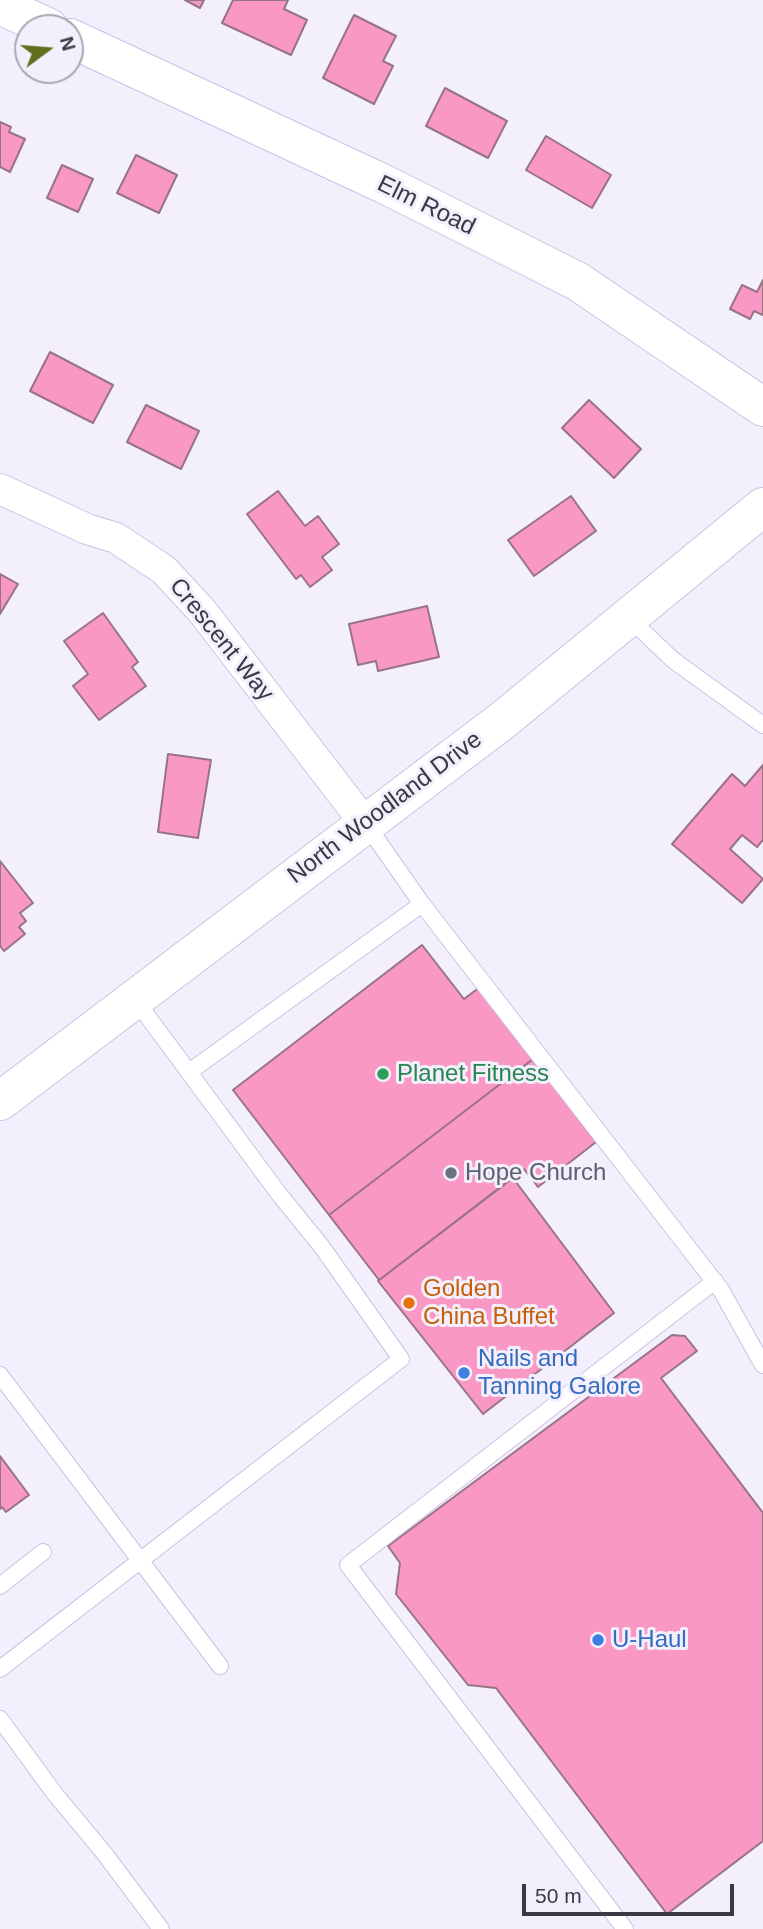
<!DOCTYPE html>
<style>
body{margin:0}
#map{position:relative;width:763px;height:1929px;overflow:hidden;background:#f3effd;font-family:Arial,sans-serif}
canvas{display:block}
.north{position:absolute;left:14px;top:14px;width:70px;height:70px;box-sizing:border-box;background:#f3effd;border:2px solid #aaa6b4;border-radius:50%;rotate:74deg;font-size:19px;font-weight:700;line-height:28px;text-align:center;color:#3d3846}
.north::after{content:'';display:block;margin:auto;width:24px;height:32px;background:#61701c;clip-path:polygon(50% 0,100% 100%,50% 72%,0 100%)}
.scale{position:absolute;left:522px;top:1884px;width:212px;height:32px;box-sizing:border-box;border:4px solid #3d3846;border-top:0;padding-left:9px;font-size:21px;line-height:24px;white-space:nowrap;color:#3d3846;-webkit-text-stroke:5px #f3effd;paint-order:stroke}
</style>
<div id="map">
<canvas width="763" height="1929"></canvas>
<div class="north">N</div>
<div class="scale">50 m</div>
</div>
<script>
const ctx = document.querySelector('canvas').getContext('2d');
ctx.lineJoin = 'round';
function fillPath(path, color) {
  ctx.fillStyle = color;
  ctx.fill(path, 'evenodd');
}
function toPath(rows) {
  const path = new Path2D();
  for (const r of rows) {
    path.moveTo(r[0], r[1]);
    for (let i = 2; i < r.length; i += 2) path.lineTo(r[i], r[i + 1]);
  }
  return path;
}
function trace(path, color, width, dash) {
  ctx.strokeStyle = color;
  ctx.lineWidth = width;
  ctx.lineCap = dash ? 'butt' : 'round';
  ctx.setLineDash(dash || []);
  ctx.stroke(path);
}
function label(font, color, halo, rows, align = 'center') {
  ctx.font = font + ' Arial,sans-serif';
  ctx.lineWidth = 6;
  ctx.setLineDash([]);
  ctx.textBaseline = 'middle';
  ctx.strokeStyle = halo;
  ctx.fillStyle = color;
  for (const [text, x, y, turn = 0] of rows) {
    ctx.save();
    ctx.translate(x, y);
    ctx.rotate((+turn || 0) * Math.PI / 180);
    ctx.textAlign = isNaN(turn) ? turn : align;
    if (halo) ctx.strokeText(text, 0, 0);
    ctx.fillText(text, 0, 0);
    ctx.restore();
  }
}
const building = toPath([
 [185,0,204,0,200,8,185,0],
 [233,0,288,0,284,9,307,20,291,55,222,23,233,0],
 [354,15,396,36,383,61,393,66,374,104,323,78,354,15],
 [445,88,507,121,488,158,426,126,445,88],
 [0,122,11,127,9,132,25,139,10,172,0,167,0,122],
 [546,136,611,175,592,208,526,170,546,136],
 [136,155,177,175,159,213,117,193,136,155],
 [62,165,93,179,78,212,47,198,62,165],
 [763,280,763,315,754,311,750,319,730,309,742,285,757,292,763,280],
 [50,352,113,385,93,423,30,391,50,352],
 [589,400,641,449,614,478,562,428,589,400],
 [146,405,199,431,181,469,127,442,146,405],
 [278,491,305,526,318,516,339,544,322,557,332,570,310,587,301,575,296,579,247,514,278,491],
 [571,496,596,531,534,576,508,540,571,496],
 [0,574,18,584,0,614,0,574],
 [427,606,439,657,378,671,376,661,358,665,349,624,427,606],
 [103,613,138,662,132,667,146,686,99,720,73,686,88,674,64,641,103,613],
 [168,754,211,760,198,838,158,832,168,754],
 [763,765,763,840,757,847,742,835,730,849,763,879,742,903,672,844,732,774,745,786,763,765],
 [0,861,33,903,20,913,26,921,19,927,25,934,4,951,0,946,0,861],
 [422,945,464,999,480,987,533,1059,329,1215,233,1090,422,945],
 [533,1059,596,1142,538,1187,524,1169,379,1280,329,1215,533,1059],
 [513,1178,614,1313,483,1414,378,1281,513,1178],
 [672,1335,685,1336,697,1351,661,1378,763,1513,763,1841,667,1914,496,1688,468,1685,396,1594,400,1563,388,1546,672,1335],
 [0,1456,29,1495,6,1512,2,1507,0,1509,0,1456]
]);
const service = toPath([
 [629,618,673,660,763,725],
 [422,904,721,1290,763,1365],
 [189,1072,422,904,366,824],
 [0,1375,220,1666],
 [0,1586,43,1552],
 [0,1669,401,1359,322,1247,279,1194,134,998],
 [0,1719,55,1794,104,1853,161,1929],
 [625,1929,348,1565,715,1281]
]);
const minor = toPath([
 [0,489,87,529,116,538,164,570,202,611,364,822]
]);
const tertiary = toPath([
 [0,5,49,28],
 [70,38,384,184,577,281,763,407],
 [0,1101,503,720,763,507]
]);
const markers = [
 [383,1074,7,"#2e9e5b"],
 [451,1173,7,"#6b7280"],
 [409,1303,7,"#e8710a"],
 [464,1373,7,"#3f7fe0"],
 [598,1640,7,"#3f7fe0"]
];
const streetNames = [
 ["Elm Road",426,206,26],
 ["Crescent Way",221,640,51],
 ["North Woodland Drive",385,808,-37]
];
const leisureNames = [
 ["Planet Fitness",397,1074]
];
const worshipNames = [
 ["Hope Church",465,1173]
];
const foodNames = [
 ["Golden",423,1289],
 ["China Buffet",423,1317]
];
const shopNames = [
 ["Nails and",478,1359],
 ["Tanning Galore",478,1387],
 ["U-Haul",612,1640]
];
fillPath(building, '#f998c4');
trace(building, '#987483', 2);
trace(service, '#ccc1e4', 18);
trace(minor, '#ccc1e4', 32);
trace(tertiary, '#ccc1e4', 40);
trace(service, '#fff', 16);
trace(minor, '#fff', 30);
trace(tertiary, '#fff', 38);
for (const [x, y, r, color] of markers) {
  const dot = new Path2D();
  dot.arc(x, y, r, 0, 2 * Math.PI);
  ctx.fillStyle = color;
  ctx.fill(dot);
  trace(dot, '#f3effd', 2.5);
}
label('24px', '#3d3846', '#f3effd', streetNames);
label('24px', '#27864d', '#f3effd', leisureNames, 'left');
label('24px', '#5b616d', '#f3effd', worshipNames, 'left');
label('24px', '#c56008', '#f3effd', foodNames, 'left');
label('24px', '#366cbe', '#f3effd', shopNames, 'left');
</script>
